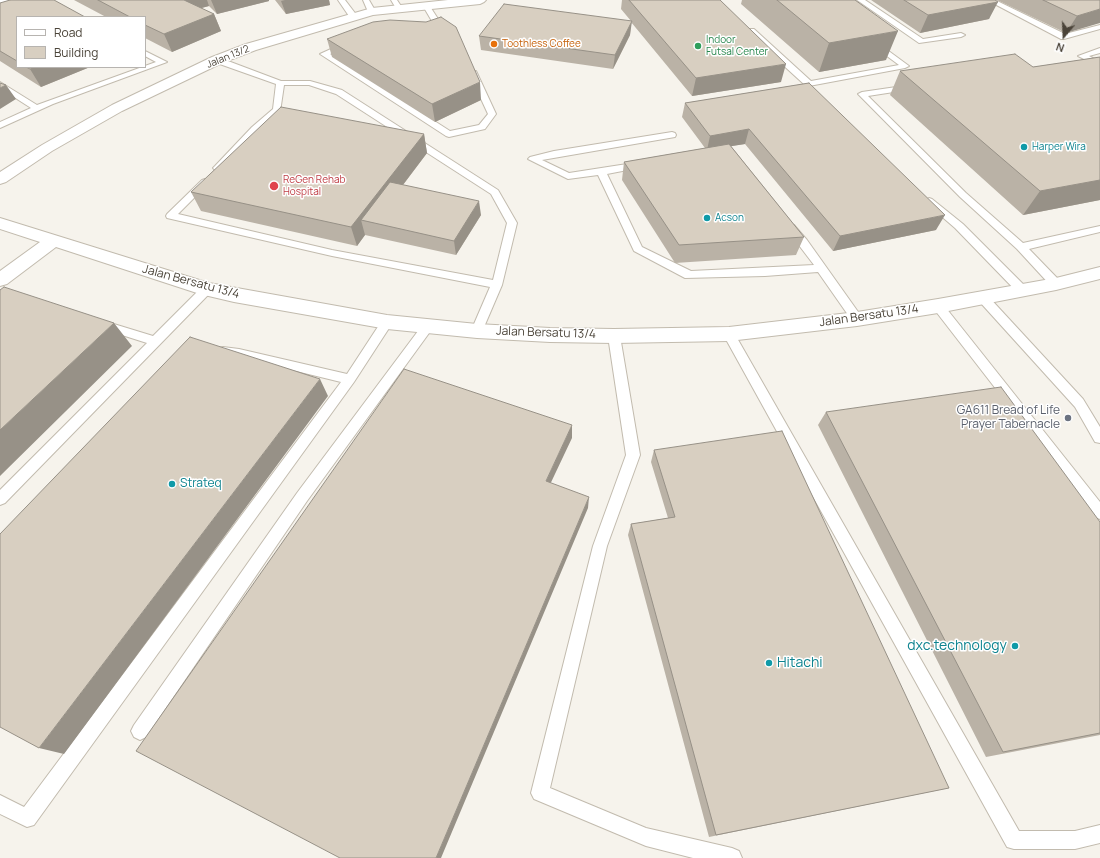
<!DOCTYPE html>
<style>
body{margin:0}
#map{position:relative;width:1100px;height:858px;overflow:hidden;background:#f6f3ec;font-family:Manrope,sans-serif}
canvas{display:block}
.legend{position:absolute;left:16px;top:16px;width:130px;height:52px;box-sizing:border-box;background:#fff;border:1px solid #b7b4b0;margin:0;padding:5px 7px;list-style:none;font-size:12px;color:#4b4439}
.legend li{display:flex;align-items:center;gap:8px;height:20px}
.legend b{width:20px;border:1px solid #b7b4b0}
.north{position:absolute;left:1044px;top:16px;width:40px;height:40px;-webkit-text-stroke:3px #fff;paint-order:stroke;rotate:199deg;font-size:11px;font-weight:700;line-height:16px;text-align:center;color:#4b4439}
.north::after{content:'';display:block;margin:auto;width:14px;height:18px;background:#4b4439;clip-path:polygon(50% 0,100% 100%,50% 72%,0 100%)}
</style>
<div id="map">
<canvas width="1100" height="858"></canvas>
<ul class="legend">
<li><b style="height:5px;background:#fff"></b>Road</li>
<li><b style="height:11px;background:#d8cfc1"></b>Building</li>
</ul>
<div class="north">N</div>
</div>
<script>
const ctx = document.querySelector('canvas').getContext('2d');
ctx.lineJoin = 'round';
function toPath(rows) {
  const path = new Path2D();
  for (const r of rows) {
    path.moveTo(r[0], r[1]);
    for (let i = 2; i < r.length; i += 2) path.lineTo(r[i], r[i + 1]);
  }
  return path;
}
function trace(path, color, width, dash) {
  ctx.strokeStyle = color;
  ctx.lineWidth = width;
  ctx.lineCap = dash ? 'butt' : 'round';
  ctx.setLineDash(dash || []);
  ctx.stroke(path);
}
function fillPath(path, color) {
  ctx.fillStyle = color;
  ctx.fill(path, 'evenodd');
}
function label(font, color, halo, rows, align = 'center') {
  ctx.font = font + ' Manrope,sans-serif';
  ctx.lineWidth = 3;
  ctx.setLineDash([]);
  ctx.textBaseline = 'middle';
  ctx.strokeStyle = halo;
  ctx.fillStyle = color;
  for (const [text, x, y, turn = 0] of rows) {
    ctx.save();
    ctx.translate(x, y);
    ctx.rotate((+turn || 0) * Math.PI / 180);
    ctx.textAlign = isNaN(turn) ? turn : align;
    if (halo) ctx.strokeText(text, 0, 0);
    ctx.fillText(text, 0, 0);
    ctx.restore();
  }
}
const service = toPath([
 [0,0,12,0,0,4,0,0],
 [338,0,345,0,358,17,357,19,351,19,338,0],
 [363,0,369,0,376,12,375,14,369,14,363,0],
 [391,0,397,0,403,9,401,10,397,10,391,0],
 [857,0,865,0,923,39,961,33,965,35,961,37,919,43,857,0],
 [987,0,995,0,1065,34,1100,25,1100,29,1064,39,1061,39,987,0],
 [427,4,429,5,442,25,450,28,450,32,444,32,436,28,423,6,427,4],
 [748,29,754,29,811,81,899,65,872,45,872,41,875,41,909,66,905,68,809,86,806,86,748,33,748,29],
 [344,43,350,43,351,45,330,54,450,131,479,125,488,114,469,73,470,71,476,71,477,73,496,114,485,129,449,137,446,136,320,54,344,43],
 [1100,48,1100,53,1089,56,1100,62,1100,67,1078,56,1100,48],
 [145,51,167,62,53,104,0,128,0,122,31,108,0,88,0,82,37,105,156,62,145,56,145,51],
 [214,58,220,58,281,81,310,81,342,90,498,190,517,223,502,285,481,334,477,335,473,334,471,331,490,287,332,256,167,218,166,216,167,214,202,180,205,179,210,182,178,214,332,250,493,280,507,223,491,194,336,94,309,85,284,85,280,112,258,131,221,170,215,170,213,168,215,166,252,127,273,109,276,84,214,62,214,58],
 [910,85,914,87,913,89,868,96,966,193,1023,243,1100,226,1100,232,1029,249,1060,281,1061,284,1060,287,1052,287,1017,249,960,197,858,94,862,92,910,85],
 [672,132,675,133,676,135,675,137,542,160,569,173,640,162,643,163,645,165,643,167,607,174,642,247,691,271,814,265,785,227,790,224,794,225,807,240,861,316,863,319,861,322,857,323,853,322,818,272,765,276,685,278,634,251,598,175,568,179,528,159,530,157,554,151,672,132],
 [929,198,932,199,963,224,1027,288,1029,291,1027,294,1019,294,955,228,926,203,924,201,929,198],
 [207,285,211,286,213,289,211,292,5,503,0,505,0,490,147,343,100,328,98,325,100,322,104,321,153,336,203,286,207,285],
 [982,293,986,294,1083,399,1100,427,1100,443,1095,442,1075,407,978,300,976,297,978,294,982,293],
 [938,302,942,303,1100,502,1100,519,1095,517,934,309,932,306,934,303,938,302],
 [387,318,391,319,393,322,354,382,34,825,27,827,0,814,0,795,24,807,341,382,239,357,223,355,219,354,217,351,219,348,223,347,239,349,347,374,383,319,387,318],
 [428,322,432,323,434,326,432,329,307,501,146,737,140,740,134,737,131,731,134,725,297,493,424,323,428,322],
 [729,330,733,331,1019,831,1075,831,1100,825,1100,843,1075,849,1014,849,1007,847,723,334,725,331,729,330],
 [614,332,618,333,620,336,640,455,607,546,550,788,646,828,732,848,739,851,742,858,693,858,646,846,534,799,531,793,593,546,626,455,608,336,610,333,614,332]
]);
const minor = toPath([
 [448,0,486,0,484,2,480,4,373,15,256,50,222,63,122,111,52,151,6,182,0,184,0,172,42,145,112,105,212,57,246,44,372,8,448,0],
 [0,218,209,283,387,315,477,324,550,328,614,329,729,327,857,312,938,299,1056,278,1100,267,1100,279,1056,290,938,313,857,326,729,341,614,343,550,342,477,338,387,329,234,302,200,294,56,247,7,284,0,286,0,271,40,242,0,229,0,218]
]);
const wall = toPath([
 [74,0,269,0,269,1,217,14,209,6,201,8,214,14,221,31,172,52,145,38,145,17,106,17],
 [275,0,329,0,330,5,286,14],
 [622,0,720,0,781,82,692,96,631,22,630,35,613,69,481,50,479,36,631,21,621,9],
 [742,0,855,0,886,60,819,72,741,4],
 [871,0,995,0,989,19,920,33],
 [997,0,1100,0,1066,33],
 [0,3,17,17,17,67,90,67,41,87,0,61],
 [327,39,481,100,435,122,332,57],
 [1100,57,1100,200,1023,215,890,95,900,71,1033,67],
 [809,83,936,230,833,251,745,144,731,146,804,237,796,255,675,263,622,180,624,162,705,148,682,117,685,103],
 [424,134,427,153,403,185,481,215,456,255,365,235,357,246,201,211,191,192],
 [826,412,1100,522,1100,735,986,757,818,425],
 [654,450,949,788,709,837,628,535,631,524,668,518,651,462]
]);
const shadedWall = toPath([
 [178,0,207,0,209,6,183,13],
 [211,0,269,0,269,1,217,14],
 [285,0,329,0,330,5,286,14,281,1],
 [998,2,989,19,920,33,928,15],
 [1100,9,1100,23,1066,33,1077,16],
 [214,14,221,31,172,52,164,34],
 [632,21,630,35,613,69,615,55],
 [898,31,886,60,819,72,829,43],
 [786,64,781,82,692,96,696,78],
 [35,67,90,67,41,87,30,69],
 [480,82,481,100,435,122,432,104],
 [6,85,16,99,0,109,0,88],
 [749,129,745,144,707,150,710,136],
 [424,134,427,153,374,223,361,220,365,235,357,246,351,227],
 [1100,180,1100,200,1023,215,1040,191],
 [479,201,481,215,456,255,454,241],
 [945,215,936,230,833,251,840,236],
 [114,323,132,346,0,476,0,430],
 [320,379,328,396,64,754,39,748],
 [572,425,572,438,546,493,546,481],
 [589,497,588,508,441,858,436,858]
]);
const building = toPath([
 [10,0,54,0,85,17,17,17,17,61,0,51,0,3,10,0],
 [98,0,184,0,214,14,164,34,145,25,145,17,130,17,98,0],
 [629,0,720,0,786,64,696,78,629,0],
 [777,0,855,0,898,31,829,43,777,0],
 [904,0,995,0,998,2,928,15,904,0],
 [1043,0,1100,0,1100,9,1077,16,1043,0],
 [504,4,632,21,615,55,479,36,504,4],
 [441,17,456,27,480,82,432,104,327,39,373,22,390,20,426,22,441,17],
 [1015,54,1033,67,1100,57,1100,180,1040,191,900,71,1015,54],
 [26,67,35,67,30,69,26,67],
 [0,83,6,85,0,88,0,83],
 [809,83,945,215,840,236,749,129,710,136,685,103,809,83],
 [281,107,424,134,351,227,191,192,281,107],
 [729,144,804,237,679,245,624,162,729,144],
 [390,182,479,201,454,241,361,220,390,182],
 [4,287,114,323,0,430,0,290,4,287],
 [190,337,320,379,39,748,0,727,0,534,190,337],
 [404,369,572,425,546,481,589,497,436,858,340,858,136,751,404,369],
 [1001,387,1100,522,1100,733,1003,752,826,412,1001,387],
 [782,431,949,788,716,835,631,524,675,517,654,450,782,431]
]);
const markers = [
 [494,44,4,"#e8710a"],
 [698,46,4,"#2e9e5b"],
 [1024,147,4,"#0f9aa8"],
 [274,186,5,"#e0444e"],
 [707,218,4,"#0f9aa8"],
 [1068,418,4,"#6b7280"],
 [172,484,4,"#0f9aa8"],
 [1015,646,4,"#0f9aa8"],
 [769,663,4,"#0f9aa8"]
];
const farLeisurenames = [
 ["Indoor",706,40],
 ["Futsal Center",706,52]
];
const farFoodnames = [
 ["Toothless Coffee",502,44]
];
const farStreetnames = [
 ["Jalan 13/2",228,57,-22]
];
const farCulturenames = [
 ["Harper Wira",1032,147],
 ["Acson",715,218]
];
const farHealthnames = [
 ["ReGen Rehab",283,180],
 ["Hospital",283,192]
];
const streetNames = [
 ["Jalan Bersatu 13/4",191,282,15],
 ["Jalan Bersatu 13/4",869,316,-8],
 ["Jalan Bersatu 13/4",546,333,2]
];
const worshipNames = [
 ["GA611 Bread of Life",1060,411],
 ["Prayer Tabernacle",1060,425]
];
const cultureNames = [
 ["Strateq",180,484]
];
const nearCulturenames = [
 ["dxc.technology",1007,646],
 ["Hitachi",777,663,"left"]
];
trace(service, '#c2bbae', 2);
trace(minor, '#c2bbae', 2);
fillPath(service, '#fff');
fillPath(minor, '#fff');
fillPath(wall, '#bab2a6');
fillPath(shadedWall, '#979187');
fillPath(building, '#d8cfc1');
trace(building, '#979187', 1);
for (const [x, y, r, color] of markers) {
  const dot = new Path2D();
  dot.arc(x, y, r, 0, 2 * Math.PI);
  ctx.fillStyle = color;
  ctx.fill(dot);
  trace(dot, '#fff', 1.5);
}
label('10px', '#27864d', '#fff', farLeisurenames, 'left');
label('10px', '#c56008', '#fff', farFoodnames, 'left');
label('10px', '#4b4439', '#fff', farStreetnames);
label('10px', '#0d838f', '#fff', farCulturenames, 'left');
label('10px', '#be3a42', '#fff', farHealthnames, 'left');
label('12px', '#4b4439', '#fff', streetNames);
label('12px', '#5b616d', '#fff', worshipNames, 'right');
label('12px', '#0d838f', '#fff', cultureNames, 'left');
label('14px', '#0d838f', '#fff', nearCulturenames, 'right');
</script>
